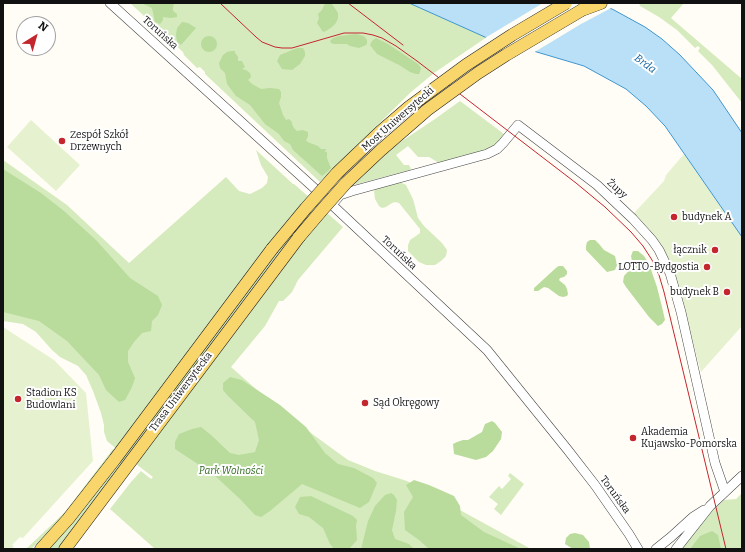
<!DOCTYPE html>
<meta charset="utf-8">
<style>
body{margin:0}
#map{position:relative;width:745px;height:552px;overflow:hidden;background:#fffdf5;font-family:Bitter,serif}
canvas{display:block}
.frame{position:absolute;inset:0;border:4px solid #111;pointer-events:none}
.north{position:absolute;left:16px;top:16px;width:40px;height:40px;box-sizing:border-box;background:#fff;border:1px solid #a0a0a0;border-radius:50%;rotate:37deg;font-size:11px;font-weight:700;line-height:16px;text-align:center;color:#111}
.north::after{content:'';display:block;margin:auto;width:14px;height:18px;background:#c4262e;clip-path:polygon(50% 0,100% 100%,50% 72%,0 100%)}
</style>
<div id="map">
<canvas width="745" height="552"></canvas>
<div class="frame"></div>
<div class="north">N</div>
</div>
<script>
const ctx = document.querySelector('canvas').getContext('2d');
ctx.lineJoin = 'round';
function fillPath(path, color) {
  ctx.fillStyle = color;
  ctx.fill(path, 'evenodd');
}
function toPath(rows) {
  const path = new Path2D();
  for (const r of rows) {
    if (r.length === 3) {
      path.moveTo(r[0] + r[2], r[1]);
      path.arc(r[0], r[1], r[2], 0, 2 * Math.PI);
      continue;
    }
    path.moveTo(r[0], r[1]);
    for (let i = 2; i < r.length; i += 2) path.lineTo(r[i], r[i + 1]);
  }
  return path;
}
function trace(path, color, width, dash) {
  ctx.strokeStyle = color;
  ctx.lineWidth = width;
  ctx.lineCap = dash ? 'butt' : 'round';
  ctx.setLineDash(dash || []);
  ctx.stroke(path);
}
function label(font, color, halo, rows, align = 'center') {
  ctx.font = font + ' Bitter,serif';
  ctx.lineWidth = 4;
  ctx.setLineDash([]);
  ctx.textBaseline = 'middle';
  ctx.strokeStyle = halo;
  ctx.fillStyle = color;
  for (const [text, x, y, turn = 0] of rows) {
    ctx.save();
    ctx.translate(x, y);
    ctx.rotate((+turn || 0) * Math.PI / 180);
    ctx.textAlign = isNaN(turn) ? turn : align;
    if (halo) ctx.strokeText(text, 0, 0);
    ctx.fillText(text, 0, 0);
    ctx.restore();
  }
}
const green = toPath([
 [130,3,409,3,487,37,434,73,411,92,346,156,320,182,205,74,205,72,200,67,197,68,184,55,183,52],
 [639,3,684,3,671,18,742,79,742,103,712,65,698,51,700,48,698,46,695,48,677,30,659,17,640,6],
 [460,101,504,134,496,144,485,150,439,163,429,157,418,157,408,146,396,155,404,165,409,165,411,169,410,170,354,185,379,160,399,143,435,119],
 [256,150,293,184,294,184,343,227,298,280,292,292,283,301,279,301,265,326,231,367,282,412,348,460,375,471,407,481,531,549,155,549,110,509,131,482,141,471,151,479,153,477,127,457,58,549,48,549,124,455,107,441,104,432,104,425,101,413,93,391,86,375,78,366,60,357,52,350,36,332,23,324,3,321,3,160,67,205,129,263,226,177,239,191,250,194,262,188,267,183,268,177,261,165],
 [396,182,402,183,406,185,413,199,418,218,424,226,442,243,447,250,446,256,441,261,435,265,426,265,419,262,408,251,408,245,410,240,416,236,420,233,420,229,399,203,395,202,392,203,386,207,382,208,379,206,375,199,374,191,378,187],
 [113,449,114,451,68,511,39,542,31,549,26,549,65,512],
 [510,473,524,484,501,515,494,509,498,504,489,497,499,486,502,489,511,479,508,476],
 [742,493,742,549,681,549,705,518,724,500,736,499]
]);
const forest = toPath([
 [141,3,174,3,173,8,173,11,177,14,177,17,171,18,163,17,163,20,160,24,155,22,153,13,152,8],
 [325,3,332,4,338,13,338,18,336,23,332,27,326,31,323,32,317,23,319,18,318,14,322,10],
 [182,22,188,23,196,28,181,45,177,42,176,35,177,28],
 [356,34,364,36,367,40,367,44,364,46,359,48,350,46,347,44,334,44,331,43,330,41,333,38,339,36],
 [209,44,8],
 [376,38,388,44,418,64,421,68,420,72,419,74,416,74,410,72,399,65,377,54,370,45,372,41],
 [297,48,303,48,305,52,305,56,300,64,292,70,282,69,277,61,280,55],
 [232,51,235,51,235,53,236,54,238,57,238,61,242,61,245,67,242,69,246,70,250,73,251,77,248,80,252,84,261,89,270,88,279,89,281,92,281,97,279,103,283,115,286,120,289,119,292,122,292,124,294,128,297,131,303,130,308,132,308,136,306,141,310,143,318,146,321,149,326,149,325,152,327,152,327,158,331,168,327,172,322,176,293,150,290,144,284,141,279,134,265,124,250,105,236,96,227,84,225,73,220,68,219,63,223,55,227,52],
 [3,169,41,193,64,211,96,240,130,278,158,296,162,305,158,315,152,321,151,331,142,333,134,342,128,351,128,362,135,378,132,387,125,400,119,402,106,390,99,375,67,341,39,321,3,312],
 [590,240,595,240,599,244,604,250,615,256,617,265,615,270,607,272,586,250,586,246,587,242],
 [633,251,638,251,644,256,649,264,657,287,662,307,665,320,662,324,658,326,649,317,626,287,623,282,624,276,633,266,631,256],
 [559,266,563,266,567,271,567,274,564,277,560,278,559,280,560,281,565,285,567,289,568,294,567,296,563,297,559,296,548,288,544,287,538,291,534,291,534,288,557,267],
 [230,377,242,380,280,405,306,427,325,453,338,464,354,468,373,478,377,483,369,502,360,508,302,484,270,511,261,517,255,515,240,499,213,474,175,449,175,442,179,434,192,429,201,427,211,435,230,453,239,455,255,452,259,440,255,422,228,396,223,390,223,383],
 [492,421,495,423,502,432,501,439,493,451,486,457,476,460,454,454,453,444,457,442,463,440,468,440,482,432,485,424],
 [414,480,429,485,454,496,460,506,461,515,484,532,521,549,429,549,419,540,405,530,404,512,413,497,406,485],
 [391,493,394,495,397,500,396,511,392,530,395,539,409,544,414,549,361,549,368,521,375,506,385,495],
 [311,496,353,516,357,520,356,525,357,540,349,549,334,549,330,544,323,528,309,517,299,514,295,507,300,497],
 [712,531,718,535,721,549,690,549,700,536],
 [575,533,583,535,589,542,590,549,573,549,565,544,566,538,570,534]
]);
const pitch = toPath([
 [31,120,80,165,56,191,7,147],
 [684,154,742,237,742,326,701,372,687,321,684,307,670,260,654,237,634,213,664,181,666,175],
 [3,327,54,360,86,393,93,461,23,538,20,537,12,545,14,546,12,549,3,549]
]);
const water = toPath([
 [409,3,599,3,614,10,645,27,662,39,680,55,713,90,742,133,742,237,665,126,646,106,626,89,584,66,530,50,496,42,409,3]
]);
const pier = toPath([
 [543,3,603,3,613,7,581,24,533,53,495,43,485,38]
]);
const minor = toPath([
 [110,3,313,187,487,350,567,449,595,485,629,534,638,549],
 [335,201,340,195,352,191,487,154,497,149,503,143,518,125,597,185,633,219,652,240,659,250,670,273,681,312,715,463,725,492],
 [656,549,671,537,693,517,704,510],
 [676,549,710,506,742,476]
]);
const major = toPath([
 [582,10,601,3],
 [41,549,68,519,115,459,272,249],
 [65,549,299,237]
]);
const tram = toPath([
 [220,3,256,37,262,42,275,47,282,48,292,48,344,33,363,33,373,35,382,38,396,46,417,61,576,183,605,207,631,232,643,246,652,260,659,275,664,292,726,549],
 [348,3,403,45]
]);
const majorBridge = toPath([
 [299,237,322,210,346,183,381,150,427,110,478,73,506,55,582,10],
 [272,249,306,208,337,173,380,132,409,107,466,65,512,35,566,3]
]);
const markers = [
 [62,141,4,"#c4262e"],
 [674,217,4,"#c4262e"],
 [715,250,4,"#c4262e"],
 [707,267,4,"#c4262e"],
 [727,292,4,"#c4262e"],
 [18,399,4,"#c4262e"],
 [365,403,4,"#c4262e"],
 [633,438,4,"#c4262e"]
];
const streetNames = [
 ["Toruńska",160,33,42],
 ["Most Uniwersytecki",398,119,-41],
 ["Żupy",617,189,43],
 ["Toruńska",399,253,43],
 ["Trasa Uniwersytecka",181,392,-53],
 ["Toruńska",615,495,54]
];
const poiNames = [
 ["Zespół Szkół",70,135],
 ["Drzewnych",70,147],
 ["budynek A",682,217],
 ["łącznik",707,250,"right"],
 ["LOTTO-Bydgostia",699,267,"right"],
 ["budynek B",719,292,"right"],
 ["Stadion KS",26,393],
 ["Budowlani",26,405],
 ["Sąd Okręgowy",373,403],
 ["Akademia",641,432],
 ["Kujawsko-Pomorska",641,444]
];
const parkNames = [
 ["Park Wolności",231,471]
];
const waterNames = [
 ["Brda",645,64,36]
];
fillPath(green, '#d5ebbd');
fillPath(forest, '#b9dc9c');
fillPath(pitch, '#e6f2cf');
fillPath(water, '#b9e0f7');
trace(water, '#3f96cf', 1);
fillPath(pier, '#fffdf5');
trace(minor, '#444', 10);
trace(major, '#222', 13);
trace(minor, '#fff', 9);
trace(major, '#f9d66b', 12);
trace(tram, '#c4262e', 1);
trace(majorBridge, '#222', 13, []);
trace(majorBridge, '#f9d66b', 12);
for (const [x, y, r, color] of markers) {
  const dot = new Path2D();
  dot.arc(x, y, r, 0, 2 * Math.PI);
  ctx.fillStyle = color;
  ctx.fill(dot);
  trace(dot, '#fff', 1.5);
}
label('10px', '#111', '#fff', streetNames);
label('10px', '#111', '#fff', poiNames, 'left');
label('italic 10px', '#2f6b1f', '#fff', parkNames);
label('italic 11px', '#1768a6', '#fff', waterNames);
</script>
